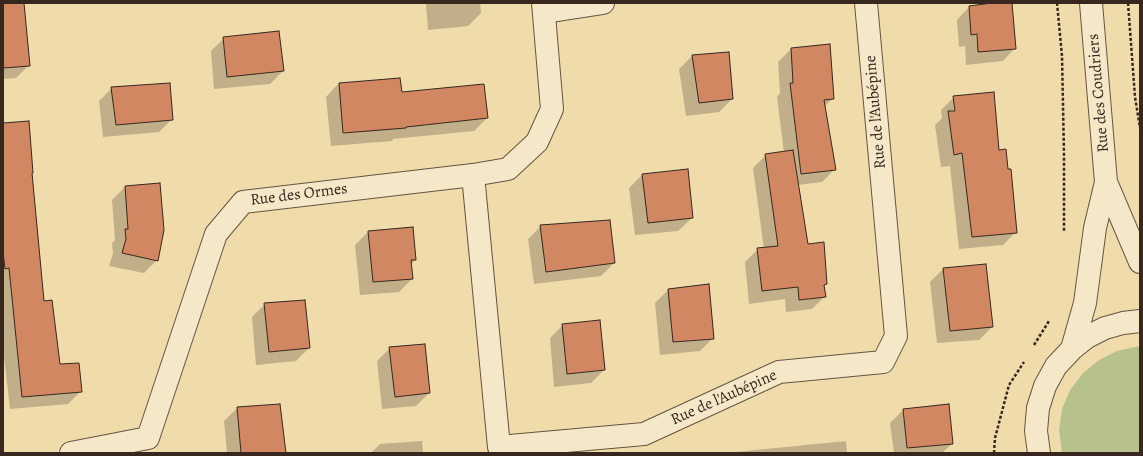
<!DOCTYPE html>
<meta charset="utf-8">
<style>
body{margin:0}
#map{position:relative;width:1143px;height:456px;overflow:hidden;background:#f0dbab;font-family:Alegreya,serif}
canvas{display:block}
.frame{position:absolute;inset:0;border:4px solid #37271f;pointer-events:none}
</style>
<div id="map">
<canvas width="1143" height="456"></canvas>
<div class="frame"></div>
</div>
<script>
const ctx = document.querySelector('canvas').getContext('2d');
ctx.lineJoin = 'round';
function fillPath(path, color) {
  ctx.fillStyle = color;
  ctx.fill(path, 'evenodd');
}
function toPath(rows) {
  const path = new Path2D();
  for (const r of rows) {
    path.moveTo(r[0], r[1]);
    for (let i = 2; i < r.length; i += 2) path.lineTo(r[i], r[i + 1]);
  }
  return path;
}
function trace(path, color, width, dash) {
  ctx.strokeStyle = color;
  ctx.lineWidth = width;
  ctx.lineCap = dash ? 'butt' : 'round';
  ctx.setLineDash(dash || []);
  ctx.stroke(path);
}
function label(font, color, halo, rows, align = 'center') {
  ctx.font = font + ' Alegreya,serif';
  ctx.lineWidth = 3;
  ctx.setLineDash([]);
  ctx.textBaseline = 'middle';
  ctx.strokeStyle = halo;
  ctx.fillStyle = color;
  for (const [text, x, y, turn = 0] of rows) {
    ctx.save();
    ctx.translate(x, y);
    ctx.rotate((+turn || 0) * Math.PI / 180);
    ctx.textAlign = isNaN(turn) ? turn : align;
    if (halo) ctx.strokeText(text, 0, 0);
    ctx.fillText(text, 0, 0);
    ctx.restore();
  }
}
const green = toPath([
 [1140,346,1140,453,1062,453,1059,430,1062,409,1070,390,1083,373,1099,360,1117,351]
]);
const shadow = toPath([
 [426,3,480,3,481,13,468,26,428,30],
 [1000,3,1011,3,1015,48,1003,61,966,65,965,46,959,47,957,20,969,7],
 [3,6,29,65,16,78,3,79],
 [224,38,283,71,270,84,214,89,211,51],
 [829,45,833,98,824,107,835,169,822,182,798,185,807,245,826,284,823,287,825,296,812,309,786,312,785,299,749,304,745,262,758,249,764,249,753,168,766,155,784,153,777,97,780,93,778,62,791,49],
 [692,56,732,99,719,112,686,116,679,69],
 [400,79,401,93,487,118,474,131,393,139,392,141,331,146,326,97,339,83],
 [112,88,172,119,159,132,103,137,99,101],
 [954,97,998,151,1016,232,1003,245,959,249,950,166,941,167,935,125,942,118,941,110],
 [3,124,31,174,44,302,59,365,81,391,68,404,10,409,3,348],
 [642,175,692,218,678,231,635,235,629,188],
 [125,187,157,260,144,273,109,266,113,253,112,243,115,240,112,200],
 [541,226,614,263,601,276,534,284,528,239],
 [412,228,415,260,411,265,412,279,399,292,360,295,355,245,368,232],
 [943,269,992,327,979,340,937,343,930,282],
 [668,290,713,338,700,351,660,355,655,303],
 [265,304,309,348,296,361,256,365,252,317],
 [563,325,604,370,591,383,554,387,550,338],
 [390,348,429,393,416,406,382,409,377,361],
 [237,408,285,453,227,453,224,421],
 [903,410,952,444,942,453,894,453,890,423],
 [422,441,423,453,371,453,380,444],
 [846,441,847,453,726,453]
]);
const building = toPath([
 [3,3,24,3,30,66,3,68,3,3],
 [992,3,1012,3,1016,49,978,52,977,34,971,35,969,6,992,3],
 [279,31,284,71,227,77,223,37,279,31],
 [830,44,834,99,824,100,836,170,801,174,790,83,793,83,791,48,830,44],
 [729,52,733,99,699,103,692,55,729,52],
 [400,78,402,92,484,84,488,118,406,127,406,128,343,133,339,83,400,78],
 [170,83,173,120,116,125,111,87,170,83],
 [994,92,999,150,1006,149,1008,169,1011,169,1017,233,972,237,962,153,954,155,948,111,955,111,953,96,994,92],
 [29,121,33,173,32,173,44,301,52,300,60,364,79,363,82,392,22,397,9,268,5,269,3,252,3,123,29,121],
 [793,150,808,244,824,242,827,284,824,285,826,297,799,300,798,287,762,291,757,248,778,246,765,154,793,150],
 [688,169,693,218,648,223,642,174,688,169],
 [160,183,164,230,158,261,122,253,126,239,125,229,128,229,125,186,160,183],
 [610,220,615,263,546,272,540,225,610,220],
 [413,227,416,260,411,260,413,279,373,282,368,231,413,227],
 [986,264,993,327,950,331,943,268,986,264],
 [709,284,714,339,673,342,668,289,709,284],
 [305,300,310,348,269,352,264,303,305,300],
 [600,320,605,370,567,374,562,324,600,320],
 [425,344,430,393,395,397,389,347,425,344],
 [280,404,286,453,241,453,237,407,280,404],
 [949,404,953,444,907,448,903,409,949,404]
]);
const path = toPath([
 [1057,3,1062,56,1064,155,1064,232],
 [1128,3,1135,97,1140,128],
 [1034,345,1049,321],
 [994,453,995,438,1009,385,1024,362]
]);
const minor = toPath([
 [1091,3,1106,182,1140,262],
 [545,12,603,3],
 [473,175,499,447,644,434,779,372,883,362,896,336,866,3],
 [1072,349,1085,303,1095,228,1106,182],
 [71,453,148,438,216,234,243,202,473,175,508,169,537,142,552,109,543,3],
 [1039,453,1036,431,1038,408,1045,386,1056,366,1072,349,1087,337,1105,328,1123,323,1140,321]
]);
const streetNames = [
 ["Rue des Coudriers",1099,93,-95],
 ["Rue de l'Aubépine",876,112,-95],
 ["Rue des Ormes",299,195,-7],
 ["Rue de l'Aubépine",724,398,-24]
];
fillPath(green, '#b6c18b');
fillPath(shadow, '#0003');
fillPath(building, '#d18862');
trace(building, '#37271f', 1);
trace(minor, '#655442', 24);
trace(path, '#37271f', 2.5, [3, 2]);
trace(minor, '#f5e8c8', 22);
label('16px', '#37271f', '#f5e8c8', streetNames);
</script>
